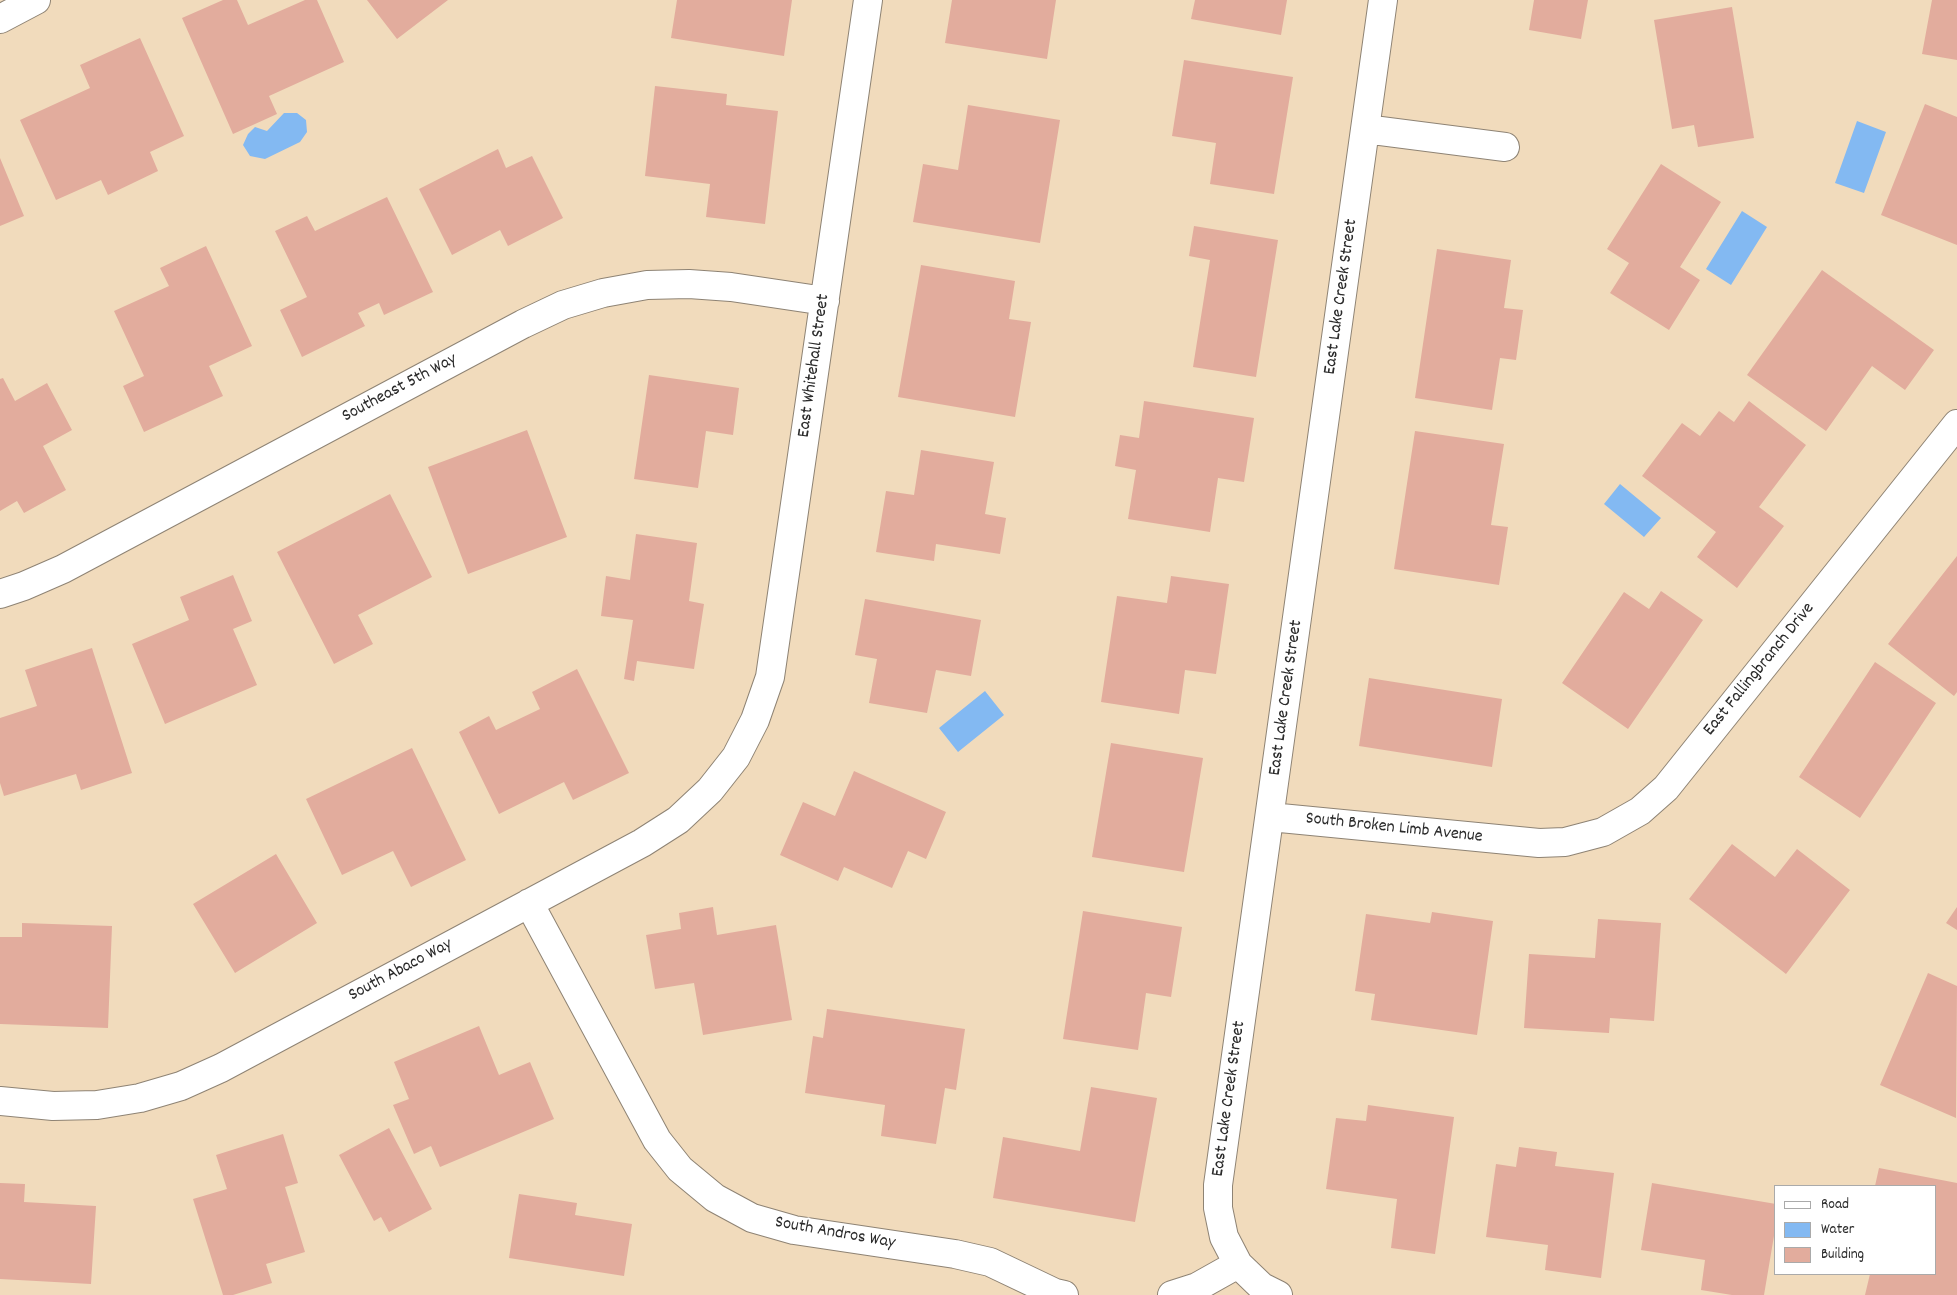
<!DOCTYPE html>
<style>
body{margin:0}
#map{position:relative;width:1957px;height:1295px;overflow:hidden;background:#f1dbbc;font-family:Dekko,sans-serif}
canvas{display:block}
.legend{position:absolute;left:1774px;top:1185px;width:162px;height:90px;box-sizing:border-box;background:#fff;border:1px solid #aaa;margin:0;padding:6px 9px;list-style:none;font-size:15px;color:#2b2b2b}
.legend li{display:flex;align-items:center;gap:10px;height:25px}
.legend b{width:25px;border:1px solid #aaa}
</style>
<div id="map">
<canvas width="1957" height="1295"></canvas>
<ul class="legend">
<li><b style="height:6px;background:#fff"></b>Road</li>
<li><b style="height:14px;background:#83b9f2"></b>Water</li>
<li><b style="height:14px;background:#e2ac9d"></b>Building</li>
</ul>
</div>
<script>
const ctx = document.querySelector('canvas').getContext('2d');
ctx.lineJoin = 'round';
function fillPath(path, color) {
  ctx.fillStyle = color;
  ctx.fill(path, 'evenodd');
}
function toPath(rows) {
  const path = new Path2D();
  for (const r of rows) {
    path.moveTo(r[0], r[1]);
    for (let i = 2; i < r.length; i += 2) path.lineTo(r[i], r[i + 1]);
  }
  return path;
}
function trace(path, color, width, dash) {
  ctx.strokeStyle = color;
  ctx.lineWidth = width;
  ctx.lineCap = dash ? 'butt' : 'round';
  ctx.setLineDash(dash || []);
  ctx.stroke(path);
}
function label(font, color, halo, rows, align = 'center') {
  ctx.font = font + ' Dekko,sans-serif';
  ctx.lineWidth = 4;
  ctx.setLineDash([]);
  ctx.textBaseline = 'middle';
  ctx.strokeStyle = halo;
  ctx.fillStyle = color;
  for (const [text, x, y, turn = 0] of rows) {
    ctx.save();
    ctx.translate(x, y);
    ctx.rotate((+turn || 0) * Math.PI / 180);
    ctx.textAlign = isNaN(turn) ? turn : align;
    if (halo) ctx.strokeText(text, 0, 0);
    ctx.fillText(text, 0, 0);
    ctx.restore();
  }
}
const water = toPath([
 [284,113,297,113,306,120,307,132,300,142,265,159,250,156,243,145,248,134,255,127,267,131],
 [1857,121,1886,132,1864,193,1835,183],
 [1742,211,1767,227,1731,285,1706,269],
 [1620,484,1661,518,1644,537,1604,504],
 [985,691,1004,715,958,752,939,728]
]);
const building = toPath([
 [223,0,237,0,248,25,305,0,317,0,344,62,269,96,277,114,233,134,182,18],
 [367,0,448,0,397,39],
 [677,0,792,0,784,56,671,38],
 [952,0,1056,0,1047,59,945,43],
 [1195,0,1287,0,1281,35,1191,19],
 [1534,0,1588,0,1581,39,1529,30],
 [1932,0,1957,0,1957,60,1922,54],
 [1732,7,1754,138,1698,147,1694,125,1672,129,1654,20],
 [140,38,184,136,150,152,158,171,108,195,101,180,56,200,20,120,90,88,80,65],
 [1184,60,1293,77,1274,194,1210,184,1216,143,1172,136],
 [655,86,727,94,726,105,778,111,765,224,706,217,710,184,645,176],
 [1925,104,1957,117,1957,245,1881,215],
 [968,105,1060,120,1040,243,913,222,923,164,958,170],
 [498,149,506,168,532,156,563,218,508,246,500,230,452,255,419,189],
 [0,158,24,216,0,226],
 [1661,164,1721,202,1680,267,1700,280,1669,330,1610,293,1629,263,1607,249],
 [387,197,433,292,384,315,379,303,358,313,365,326,302,357,280,310,307,297,275,231,307,216,315,231],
 [1194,226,1278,240,1256,377,1193,367,1210,260,1189,256],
 [206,246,252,346,209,366,223,396,144,432,123,386,144,376,114,311,169,286,160,268],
 [1437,249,1511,260,1504,308,1523,310,1516,360,1500,358,1492,410,1415,398],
 [921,265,1015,281,1009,319,1031,322,1015,417,898,397],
 [1822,270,1934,350,1905,390,1872,366,1826,431,1747,375],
 [649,375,739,388,733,435,706,431,698,488,634,479],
 [3,378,15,401,47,383,72,430,43,446,66,490,24,513,17,501,0,511,0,379],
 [1144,401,1254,418,1244,482,1218,478,1210,532,1128,519,1136,470,1115,466,1120,435,1139,438],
 [1749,401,1806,445,1759,507,1784,526,1737,588,1697,557,1716,532,1642,476,1682,423,1700,436,1719,411,1734,422],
 [527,430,567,537,468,574,428,467],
 [1415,431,1504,444,1491,525,1508,527,1499,585,1394,569],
 [921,450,994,462,985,514,1006,518,1000,554,936,544,934,561,876,552,886,491,914,495],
 [390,494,432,577,358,615,373,644,334,664,277,552],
 [636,534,697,543,689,601,704,604,694,669,637,661,634,681,624,679,633,620,601,616,606,576,630,580],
 [1957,556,1957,692,1954,696,1888,644],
 [233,575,252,621,233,629,257,685,165,724,132,644,189,620,180,597],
 [1171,576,1229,584,1216,674,1185,670,1179,714,1101,702,1117,596,1167,603],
 [1661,591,1703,620,1628,729,1562,683,1624,592,1649,609],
 [865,599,981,620,971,676,936,670,927,713,869,703,877,659,855,655],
 [92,648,132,773,81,790,76,774,4,796,0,783,0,718,37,706,25,670],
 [1875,662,1936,703,1860,818,1799,777],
 [577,669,629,773,573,800,564,782,499,814,459,732,489,716,496,730,540,709,532,692],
 [1369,678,1502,699,1492,767,1359,746],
 [1111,743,1203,758,1184,872,1092,857],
 [412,748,466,860,411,887,393,851,342,875,306,799],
 [854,771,946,812,926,859,908,851,892,888,844,867,838,881,780,855,803,802,835,816],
 [1732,844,1775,877,1797,849,1850,890,1786,974,1689,899],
 [276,854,317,923,235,973,193,904],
 [713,907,717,935,776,925,792,1020,703,1035,694,983,655,989,646,935,681,929,679,913],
 [1957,907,1957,930,1946,923],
 [1083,911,1182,927,1171,997,1146,993,1138,1050,1063,1039],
 [1432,912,1493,921,1477,1035,1371,1020,1375,994,1355,991,1366,914,1430,923],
 [1598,919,1661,923,1654,1021,1610,1018,1609,1033,1524,1028,1529,954,1595,958],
 [22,923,112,926,108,1028,0,1024,0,937,22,937],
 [1928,973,1957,986,1956,1118,1880,1085],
 [827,1009,965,1029,956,1090,945,1088,936,1144,881,1136,885,1105,805,1093,813,1036,823,1038],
 [479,1026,499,1075,530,1062,554,1119,440,1167,431,1146,414,1154,393,1105,409,1099,394,1062],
 [1091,1087,1157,1098,1135,1222,993,1198,1003,1137,1080,1151],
 [1368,1105,1454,1117,1435,1254,1391,1248,1397,1199,1326,1189,1336,1118,1366,1121],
 [389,1128,432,1209,389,1232,381,1217,374,1221,339,1155],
 [283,1134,298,1183,285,1187,305,1252,266,1264,272,1283,233,1295,223,1295,193,1199,227,1189,216,1155],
 [1519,1147,1557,1152,1555,1166,1614,1173,1601,1278,1545,1270,1548,1245,1486,1237,1496,1164,1516,1167],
 [1879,1168,1957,1183,1957,1295,1865,1295,1870,1274,1936,1274,1936,1186,1875,1186],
 [0,1183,25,1184,24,1202,96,1206,91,1284,0,1279],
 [1652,1183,1776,1204,1776,1224,1764,1295,1732,1295,1701,1290,1705,1260,1641,1250],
 [519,1194,577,1203,575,1215,632,1224,624,1276,509,1258]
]);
const minor = toPath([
 [0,19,36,0],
 [1365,129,1505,147],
 [0,594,24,586,63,569,523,324,563,305,603,293,647,285,689,284,731,287,825,301],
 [1270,817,1539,843,1565,842,1603,832,1640,811,1666,788,1957,424],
 [529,903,657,1140,680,1169,715,1198,752,1218,794,1230,955,1254,990,1262,1055,1293,1064,1295],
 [0,1101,53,1106,97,1105,140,1098,181,1086,221,1068,642,843,678,820,710,790,736,757,755,720,770,677,868,0],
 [1172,1295,1197,1287,1238,1264],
 [1278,1295,1262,1287,1238,1264,1224,1237,1218,1208,1218,1185,1383,0]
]);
const streetNames = [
 ["East Lake Creek Street",1342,297,-82],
 ["East Whitehall Street",815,366,-82],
 ["Southeast 5th Way",400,389,-28],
 ["East Fallingbranch Drive",1760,670,-51],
 ["East Lake Creek Street",1287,698,-82],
 ["South Broken Limb Avenue",1394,829,6],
 ["South Abaco Way",401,971,-28],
 ["East Lake Creek Street",1230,1099,-82],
 ["South Andros Way",835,1234,10]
];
fillPath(water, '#83b9f2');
fillPath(building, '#e2ac9d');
trace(minor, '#8e8374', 30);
trace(minor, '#fff', 28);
label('18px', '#2b2b2b', '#fff', streetNames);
</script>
